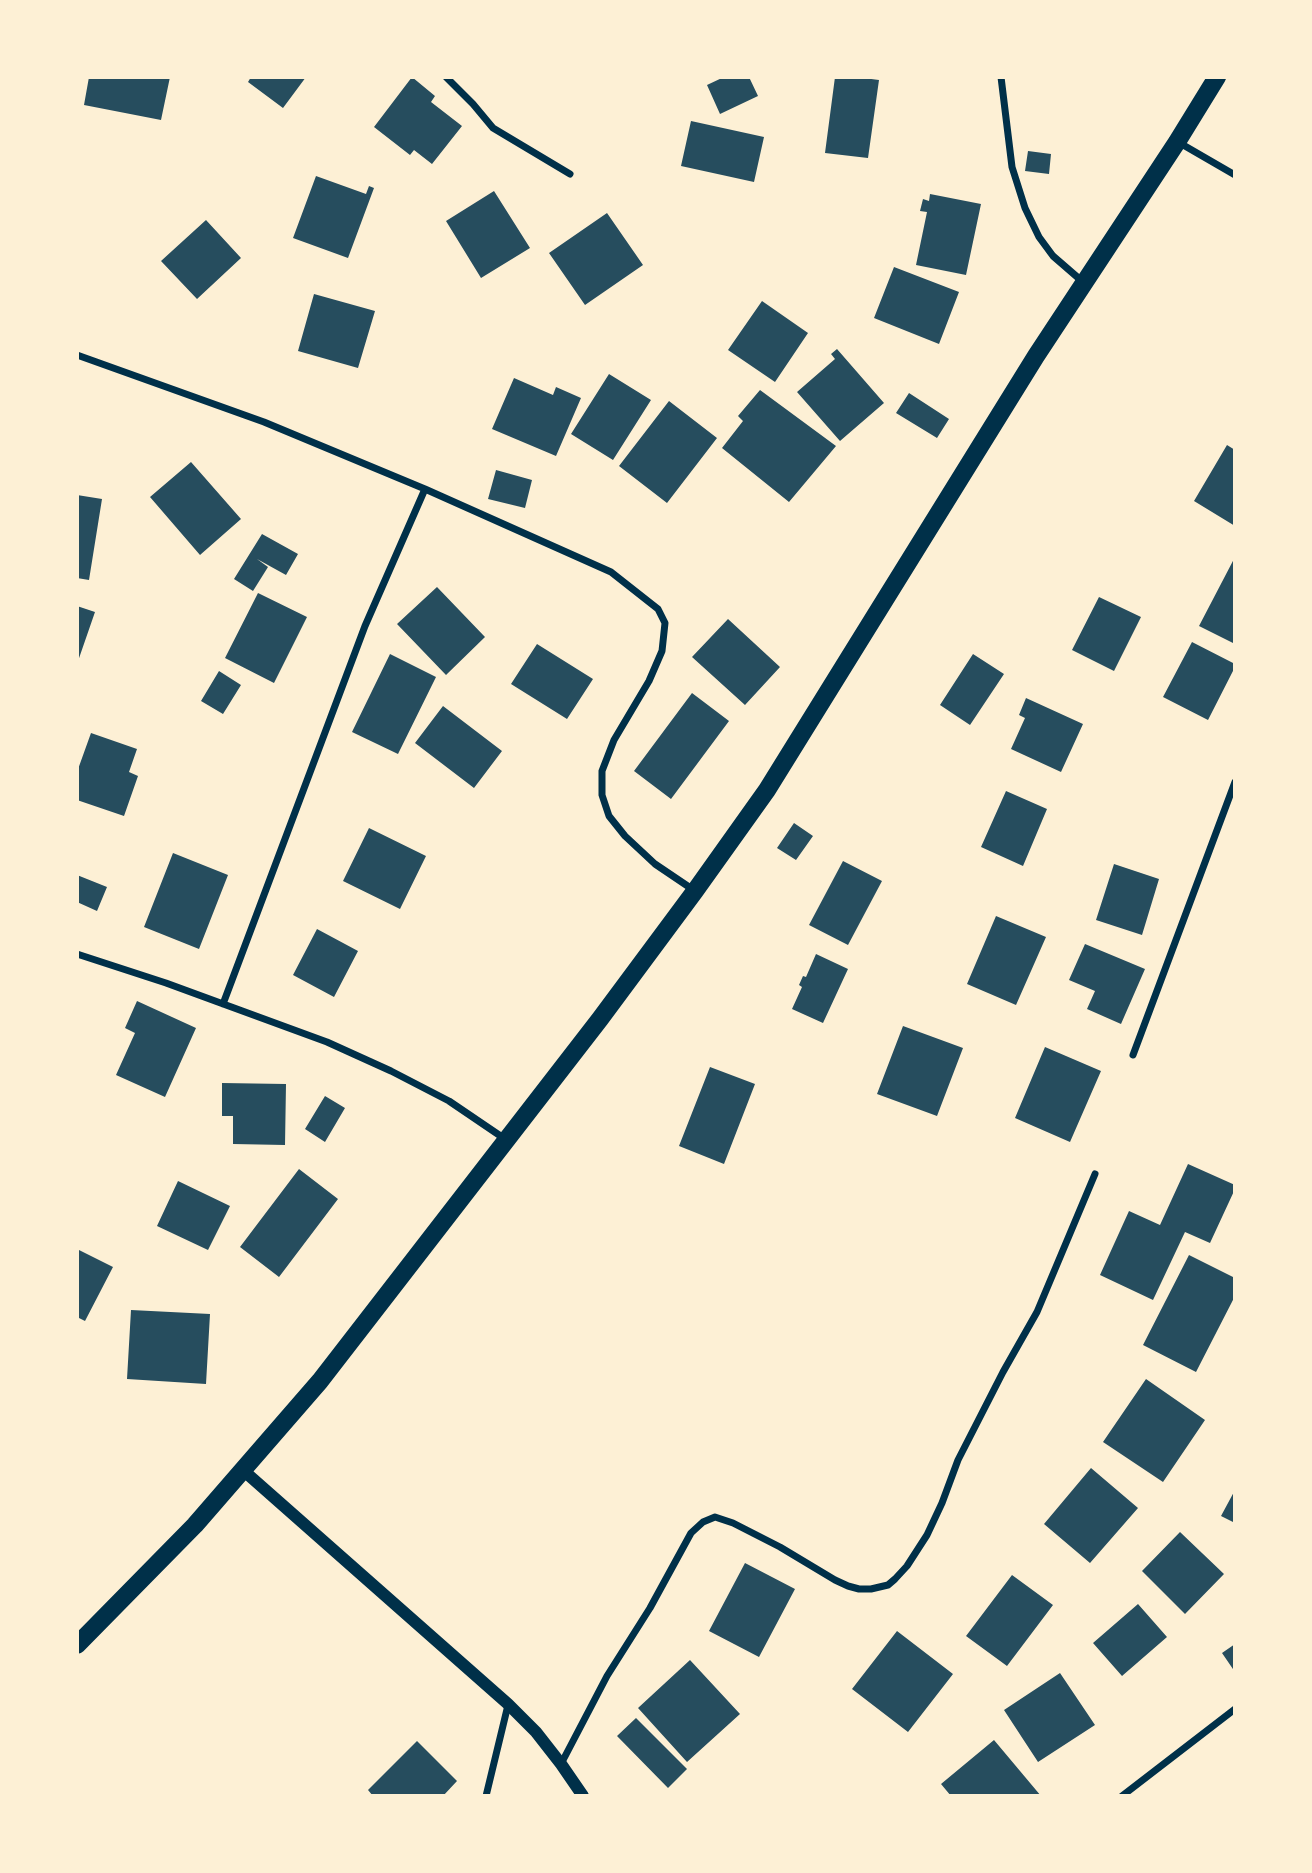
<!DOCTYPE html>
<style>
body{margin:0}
#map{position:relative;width:1312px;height:1873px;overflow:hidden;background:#fdf0d5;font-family:Mulish,sans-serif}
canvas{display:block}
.frame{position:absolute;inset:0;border:79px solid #fdf0d5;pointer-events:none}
</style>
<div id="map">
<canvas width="1312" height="1873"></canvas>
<div class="frame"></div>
</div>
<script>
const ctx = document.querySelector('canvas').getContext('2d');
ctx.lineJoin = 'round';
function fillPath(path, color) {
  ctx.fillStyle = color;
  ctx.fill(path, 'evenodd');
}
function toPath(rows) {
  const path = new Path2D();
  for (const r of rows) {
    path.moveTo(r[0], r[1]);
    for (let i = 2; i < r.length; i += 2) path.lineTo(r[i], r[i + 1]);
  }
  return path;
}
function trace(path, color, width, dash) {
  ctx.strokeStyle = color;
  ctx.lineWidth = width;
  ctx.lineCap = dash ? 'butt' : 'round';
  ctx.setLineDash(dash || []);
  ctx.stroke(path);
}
const building = toPath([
 [89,77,170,77,161,120,84,105],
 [251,77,306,77,283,108,248,82],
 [412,77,435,96,431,102,462,126,432,164,414,150,410,155,374,127],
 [724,77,749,77,758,96,720,114,707,85],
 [835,77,856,77,879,80,868,158,825,153],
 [691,121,764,137,754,182,681,166],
 [1028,151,1051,154,1049,174,1025,171],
 [316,176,366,194,369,186,374,188,348,258,293,238],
 [494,191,530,248,481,278,446,221],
 [930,194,981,204,966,275,916,265,927,212,920,211,923,199,929,201],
 [607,213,643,265,585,305,549,253],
 [206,220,241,258,197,299,161,261],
 [894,267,959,292,939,344,874,318],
 [314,294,375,311,358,368,298,351],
 [762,301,808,333,775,382,728,350],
 [837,349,884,403,840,441,797,392,835,359,831,354],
 [609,374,651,400,613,460,571,434],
 [514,378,553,395,556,387,581,398,556,456,492,429],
 [760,390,836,446,789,502,722,448,743,421,738,416],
 [909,393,949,419,937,438,896,413],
 [669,401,717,438,667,503,619,466],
 [1227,445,1235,450,1235,526,1194,501],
 [191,462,241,519,200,555,150,497],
 [496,470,532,480,525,508,488,499],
 [77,495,102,499,89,580,77,578],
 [262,534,298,554,286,575,257,559,268,567,253,591,234,579],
 [1235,557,1235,644,1199,626],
 [437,587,485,637,446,675,397,624],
 [258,593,307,617,274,683,225,658],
 [1099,597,1141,617,1114,671,1072,650],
 [77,606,95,612,77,664],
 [728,619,780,667,745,705,692,657],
 [1192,642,1235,664,1235,667,1208,720,1163,697],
 [537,644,593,679,567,719,511,684],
 [390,654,436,677,398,754,352,732],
 [973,654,1004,674,970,725,940,705],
 [219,671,241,685,223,714,201,701],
 [692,693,729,721,671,799,634,771],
 [1026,698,1083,724,1061,772,1011,749,1025,718,1019,715],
 [443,706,502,751,474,788,415,743],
 [91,733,137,749,129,772,138,776,124,816,77,800,77,772],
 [1006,791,1047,809,1023,866,981,847],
 [794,823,813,836,796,860,777,848],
 [369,828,426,856,400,909,343,881],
 [173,853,228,875,199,949,144,927],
 [843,861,882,881,848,945,809,925],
 [1114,864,1159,879,1142,935,1096,920],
 [77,875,107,887,97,911,77,902],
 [996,916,1046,937,1016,1005,967,984],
 [317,929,358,951,334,997,293,975],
 [1085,944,1145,969,1121,1024,1087,1009,1095,991,1069,980],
 [816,954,848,969,823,1023,792,1009,802,987,799,985,803,976,806,977],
 [137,1001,196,1028,165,1097,116,1075,135,1033,125,1028],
 [903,1026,963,1048,937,1116,877,1094],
 [1045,1047,1101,1071,1070,1142,1015,1118],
 [710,1067,755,1084,724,1164,679,1146],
 [222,1083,286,1084,285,1145,233,1144,233,1116,222,1116],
 [325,1096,345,1108,325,1142,305,1129],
 [1188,1164,1235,1185,1235,1189,1210,1243,1185,1232,1153,1300,1100,1275,1129,1211,1160,1225],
 [299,1169,338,1199,279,1277,240,1247],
 [178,1181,230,1206,208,1250,157,1226],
 [77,1249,113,1267,85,1321,77,1317],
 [1189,1255,1235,1278,1235,1296,1196,1372,1143,1345],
 [131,1310,210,1314,206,1384,127,1379],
 [1146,1379,1205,1420,1163,1482,1103,1442],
 [1091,1468,1138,1508,1090,1563,1044,1524],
 [1235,1490,1235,1523,1221,1516],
 [1180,1532,1224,1574,1185,1614,1142,1571],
 [745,1563,795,1589,759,1657,709,1631],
 [1012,1575,1053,1605,1007,1666,966,1636],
 [1138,1604,1167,1637,1122,1676,1093,1643],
 [897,1631,953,1674,908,1732,852,1689],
 [1235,1644,1235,1672,1222,1653],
 [690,1660,740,1714,687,1762,638,1708],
 [1060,1673,1095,1725,1038,1762,1004,1710],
 [636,1718,687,1769,668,1788,617,1736],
 [994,1740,1041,1796,951,1796,941,1784],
 [417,1741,457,1781,443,1796,373,1796,368,1790]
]);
const minor = toPath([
 [446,77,473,104,493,128,570,174],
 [1001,77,1012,167,1025,208,1039,237,1053,256,1083,282],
 [1178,142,1235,175],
 [77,355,264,422,425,489,611,572,658,609,665,623,662,651,649,681,614,740,602,771,602,795,609,816,625,836,655,864,695,891],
 [77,954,166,983,327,1042,391,1071,449,1101,505,1139],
 [223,1004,365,626,425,489],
 [1133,1055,1235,782],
 [561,1764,607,1676,650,1608,691,1533,703,1522,715,1517,733,1523,780,1547,835,1580,848,1586,859,1589,871,1589,888,1585,895,1579,907,1566,927,1535,942,1503,958,1460,1003,1372,1037,1312,1095,1174],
 [486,1796,508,1705],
 [1122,1796,1235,1709]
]);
const tertiary = toPath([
 [244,1471,508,1704,536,1732,561,1764,583,1796]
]);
const primary = toPath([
 [77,1645,195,1525,320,1381,600,1019,695,891,767,790,1036,356,1177,142,1217,77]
]);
fillPath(building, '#264d5e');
trace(minor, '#003049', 7);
trace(tertiary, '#003049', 12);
trace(primary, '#003049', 18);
</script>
